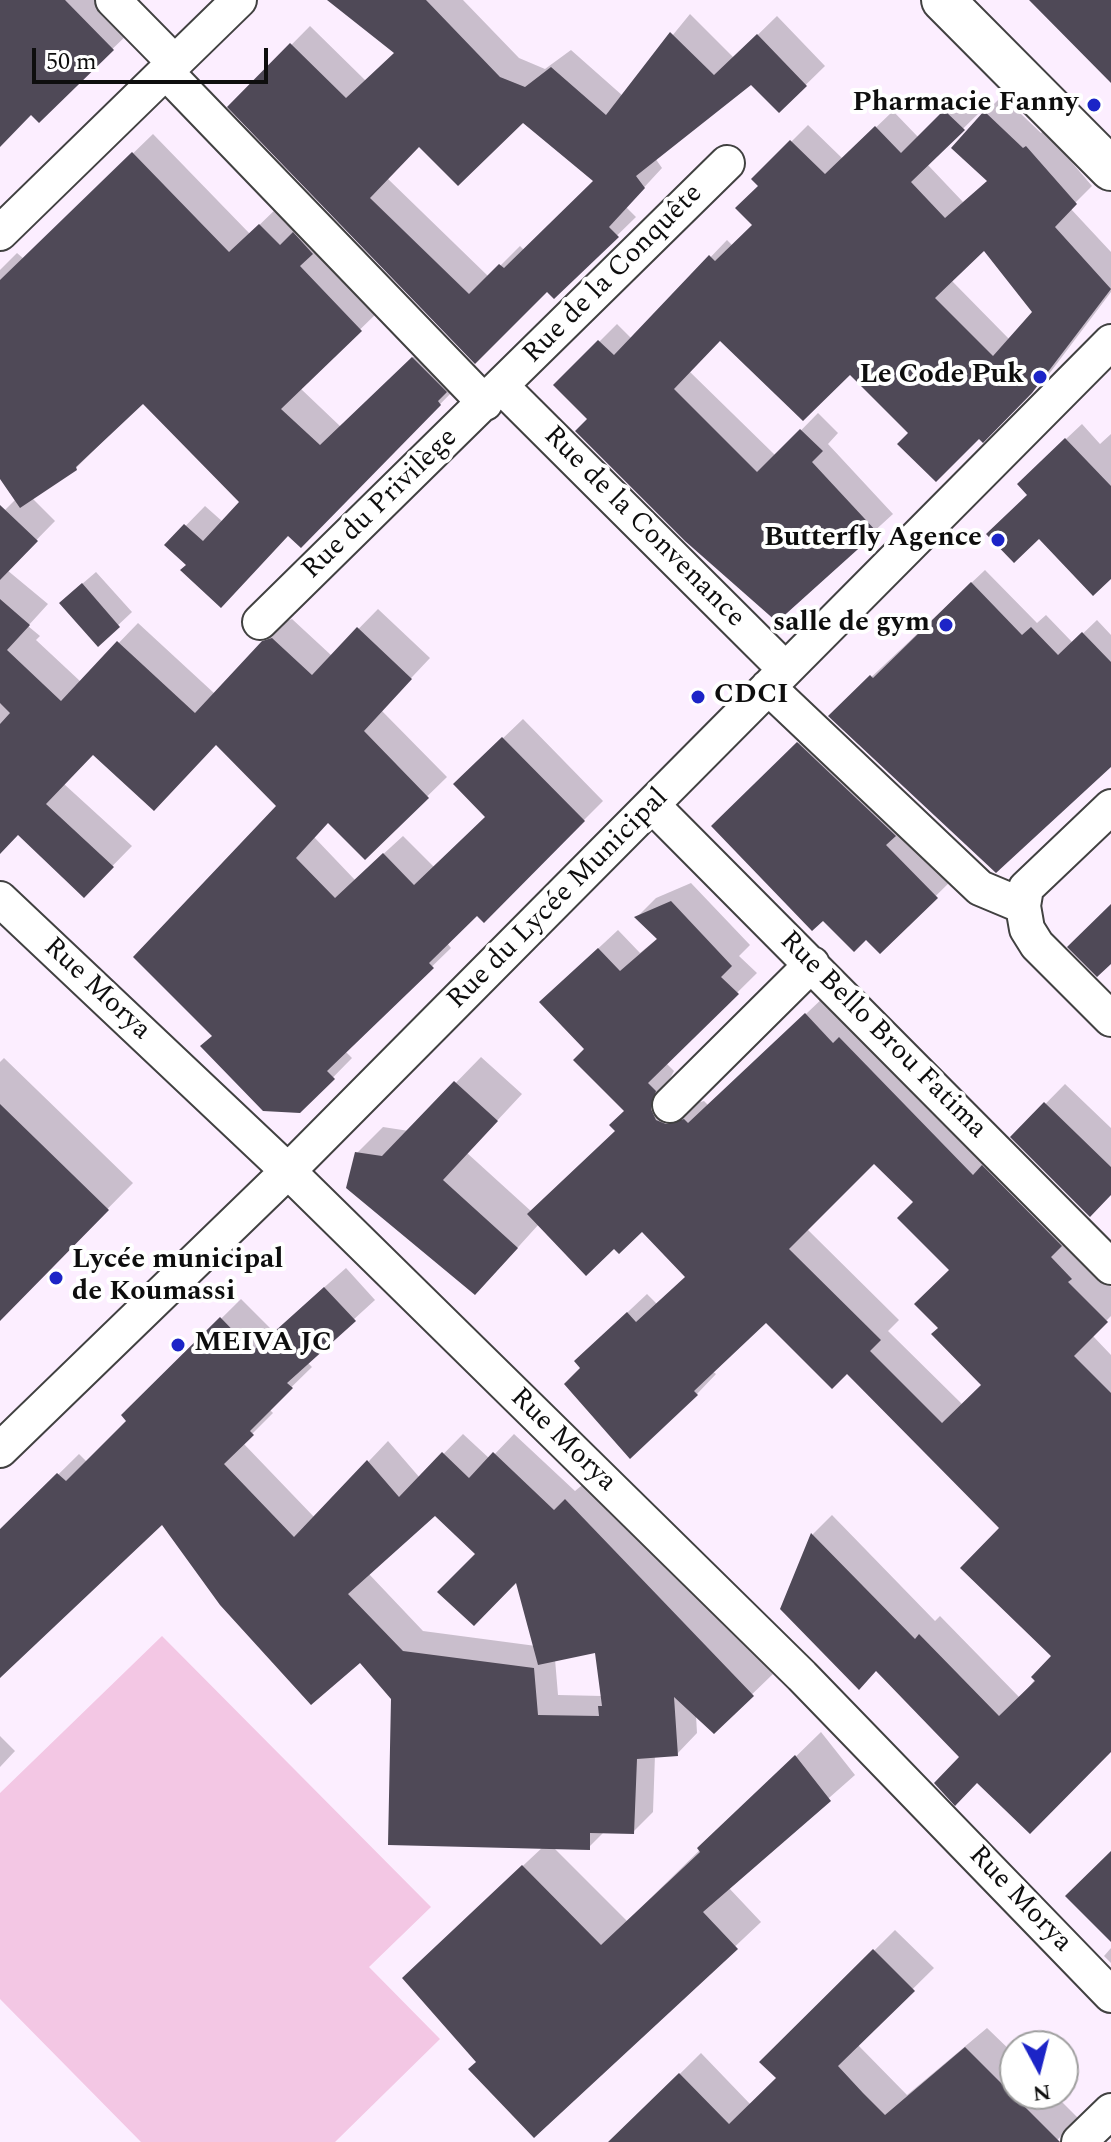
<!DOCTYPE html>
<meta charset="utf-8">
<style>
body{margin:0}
#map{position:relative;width:1111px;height:2142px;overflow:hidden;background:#fceeff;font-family:Spectral,serif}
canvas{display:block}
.north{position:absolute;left:999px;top:2030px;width:80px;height:80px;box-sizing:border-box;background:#fff;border:2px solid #9f9f9f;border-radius:50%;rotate:173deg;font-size:22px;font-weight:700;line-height:32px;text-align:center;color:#0e0e0e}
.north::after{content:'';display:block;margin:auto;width:28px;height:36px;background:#1c24c7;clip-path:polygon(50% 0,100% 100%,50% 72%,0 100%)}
.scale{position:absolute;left:32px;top:48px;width:236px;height:36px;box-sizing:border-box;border:4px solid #0e0e0e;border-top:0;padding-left:10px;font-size:24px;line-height:28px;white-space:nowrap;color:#0e0e0e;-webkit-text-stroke:6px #fff;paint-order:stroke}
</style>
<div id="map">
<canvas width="1111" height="2142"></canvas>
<div class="north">N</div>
<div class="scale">50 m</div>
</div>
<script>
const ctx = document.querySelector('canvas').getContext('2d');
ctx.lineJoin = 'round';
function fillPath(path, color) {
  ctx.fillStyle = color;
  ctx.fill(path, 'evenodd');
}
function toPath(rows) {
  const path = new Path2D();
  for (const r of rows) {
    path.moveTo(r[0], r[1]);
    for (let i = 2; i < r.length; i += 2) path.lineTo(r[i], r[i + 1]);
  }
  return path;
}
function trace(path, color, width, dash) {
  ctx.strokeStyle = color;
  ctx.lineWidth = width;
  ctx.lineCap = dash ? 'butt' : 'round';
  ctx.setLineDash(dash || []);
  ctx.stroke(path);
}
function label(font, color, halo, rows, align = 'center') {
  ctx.font = font + ' Spectral,serif';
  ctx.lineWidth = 8;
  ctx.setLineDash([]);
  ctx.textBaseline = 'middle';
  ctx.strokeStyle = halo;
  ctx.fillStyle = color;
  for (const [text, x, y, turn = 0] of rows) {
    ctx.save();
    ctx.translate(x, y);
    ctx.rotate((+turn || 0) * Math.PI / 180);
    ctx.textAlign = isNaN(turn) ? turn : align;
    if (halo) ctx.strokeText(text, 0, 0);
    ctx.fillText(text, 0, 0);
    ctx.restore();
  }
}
const pitch = toPath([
 [162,1636,431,1907,369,1967,440,2039,335,2142,141,2142,0,1999,0,1793]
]);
const shadow = toPath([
 [0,0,103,0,132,30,39,120,31,112,0,144],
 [335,0,463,0,519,58,545,69,571,50,623,96,690,14,734,58,777,16,825,66,779,111,751,82,655,158,662,168,626,207,636,217,554,297,547,289,475,361,230,107,310,26,366,81,396,53],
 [523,121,596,181,524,250,520,246,489,277,387,178,420,144],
 [962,94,980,112,927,164,963,202,989,180,985,113,1002,96,1041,133,1044,130,1092,186,1070,208,1111,252,1111,292,1049,374,983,440,979,436,910,433,850,372,720,338,689,371,776,456,818,413,838,433,828,444,893,514,777,620,556,385,617,324,632,339,727,240,733,246,755,224,761,186,754,179,808,125,843,159,893,111,919,138],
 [984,248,1034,312,1010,340,951,280],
 [153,134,250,234,280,205,380,310,300,388,341,427,433,338,460,384,301,545,289,534,188,565,167,545,205,506,223,522,242,502,143,401,76,468,32,498,55,521,7,570,48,604,28,626,40,636,36,640,81,682,138,623,215,694,284,622,292,619,332,656,378,609,430,658,381,710,447,777,365,857,329,821,314,837,355,880,403,836,435,868,488,817,475,765,523,719,603,801,484,920,477,914,447,943,451,948,345,1051,352,1058,300,1111,214,1035,279,806,216,743,93,753,64,784,132,846,84,895,18,833,0,851,0,515,16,499,0,476,0,270,17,253,24,259],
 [1082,424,1100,444,1111,434,1111,579,1030,494,1035,468],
 [985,570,1037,623,1046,615,1073,643,1097,620,1111,635,1111,765,830,716],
 [96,572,132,612,98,644,75,590],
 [822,720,959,873,880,951,737,802],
 [691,883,750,945,739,956,757,973,666,1063,674,1071,669,1080,674,1099,686,1106,704,1101,709,1106,826,995,1111,1287,1111,1316,1092,1335,1111,1355,1111,1750,962,1757,876,1669,782,1609,813,1534,832,1515,935,1621,940,1616,1020,1698,1054,1656,1002,1528,847,1371,766,1320,712,1371,716,1374,697,1394,583,1368,596,1342,647,1294,657,1304,687,1276,642,1230,614,1246,539,1224,501,1266,357,1153,383,1127,409,1131,481,1057,522,1094,467,1153,532,1212,618,1131,627,1111,587,1049,561,983,618,930,640,953,658,938,637,917,656,898],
 [874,1162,915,1202,952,1270,940,1328,984,1385,963,1405,888,1331,899,1320,807,1229],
 [4,1058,133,1183,7,1311,0,1305,0,1062],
 [1065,1084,1111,1128,1111,1193,1013,1137],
 [346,1268,375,1300,307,1362,312,1367,269,1409,273,1413,243,1443,315,1518,388,1441,420,1478,463,1434,490,1459,514,1434,575,1491,587,1481,773,1674,714,1731,696,1715,697,1733,677,1754,655,1755,653,1812,633,1832,605,1831,589,1847,553,1847,627,1921,821,1732,855,1775,728,1887,761,1922,534,2136,478,2061,430,1953,544,1846,394,1699,360,1660,162,1521,0,1675,0,1532,79,1454,87,1462,129,1421,124,1415,241,1299,274,1332],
 [435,1514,478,1554,517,1579,536,1646,423,1631,368,1573],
 [597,1650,602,1696,558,1695,555,1659],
 [0,1736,15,1751,0,1767],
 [895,1930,934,1968,857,2044,907,2095,987,2028,1015,2055,1015,2094,1054,2094,1079,2119,1055,2142,611,2142,701,2053,751,2105,778,2078,762,2062],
 [1111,1948,1111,1963,1104,1956]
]);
const building = toPath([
 [0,0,65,0,114,50,39,123,31,115,0,147],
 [327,0,426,0,500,77,525,87,551,67,606,115,670,32,714,75,757,34,807,86,779,113,751,85,636,176,645,188,609,227,619,237,554,299,547,292,475,364,227,107,290,43,346,98,394,53],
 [523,123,593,181,504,268,499,264,469,294,370,198,419,147,458,186],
 [1029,0,1111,0,1111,83],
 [944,110,965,130,911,182,945,218,987,181,951,148,984,111,1023,148,1026,146,1077,204,1055,227,1111,289,1032,393,983,443,979,439,936,482,897,444,908,433,850,375,803,421,720,341,674,389,757,472,800,429,823,451,812,462,877,532,777,622,685,541,575,431,587,419,553,385,598,340,614,355,709,255,715,261,752,225,735,208,758,186,751,179,790,140,825,174,875,126,901,153],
 [984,251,1032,312,993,356,935,298],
 [132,152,229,252,259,224,280,245,293,232,313,254,300,266,362,331,281,409,320,445,412,357,447,392,438,401,441,405,301,548,288,536,221,608,180,570,186,565,164,545,184,524,203,541,239,502,143,404,76,467,77,470,20,508,0,479,0,280],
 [1065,438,1111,486,1111,579,1093,596,1039,539,1014,563,986,534,1027,495,1017,484],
 [0,505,38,541,0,580],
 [971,582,1022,635,1031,627,1058,655,1082,632,1111,662,1111,767,996,873,828,716,870,675,873,678],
 [82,583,120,627,98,647,59,603],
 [0,599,30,625,7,650,61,701,117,641,195,713,262,641,272,638,312,675,357,627,412,679,364,731,429,798,365,860,328,823,296,858,335,898,383,853,414,885,485,817,453,784,502,737,585,821,484,923,477,916,429,963,434,968,327,1071,335,1079,300,1113,263,1111,200,1046,212,1036,133,957,276,806,216,745,154,811,93,755,46,804,114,867,84,898,18,835,0,854,0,724,10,713,0,703],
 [797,742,896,836,886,845,938,898,880,954,866,940,854,952,823,921,812,931,711,826],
 [671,901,732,966,721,977,739,994,648,1083,656,1091,651,1109,656,1120,666,1124,684,1119,688,1123,805,1013,833,1043,839,1037,973,1175,982,1165,1062,1246,1051,1257,1072,1279,1068,1282,1108,1322,1074,1356,1111,1393,1111,1752,1030,1834,977,1783,955,1806,934,1783,959,1757,876,1671,859,1690,780,1609,811,1533,915,1639,919,1634,999,1716,1035,1681,1031,1677,1051,1656,960,1568,999,1528,847,1374,832,1389,766,1323,694,1391,698,1395,630,1459,564,1384,580,1368,574,1361,627,1312,636,1322,685,1277,642,1232,619,1254,614,1249,586,1276,527,1214,615,1131,609,1125,624,1111,573,1060,584,1049,539,1002,598,948,620,971,657,939,634,917],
 [874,1164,913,1202,897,1218,949,1270,914,1304,938,1328,931,1334,981,1385,942,1423,870,1351,881,1340,789,1249],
 [1111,904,1111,964,1097,977,1067,947],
 [454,1081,498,1121,443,1180,518,1248,475,1295,346,1188,355,1152,382,1156],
 [1044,1102,1111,1167,1111,1195,1090,1217,1010,1137],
 [0,1104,109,1210,0,1321],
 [324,1287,356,1321,287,1383,293,1388,250,1431,254,1435,224,1464,294,1537,367,1460,399,1497,442,1452,469,1478,493,1452,554,1510,565,1499,754,1696,714,1734,674,1697,678,1756,637,1759,634,1834,590,1833,590,1850,388,1845,391,1699,360,1663,311,1705,220,1605,162,1525,0,1678,0,1529,57,1473,66,1481,126,1421,121,1415,220,1317,253,1351],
 [435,1516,475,1554,437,1592,474,1626,516,1583,538,1665,595,1653,602,1706,598,1706,599,1716,538,1715,534,1668,403,1651,348,1594],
 [795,1755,831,1801,703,1912,738,1949,534,2138,468,2069,476,2062,402,1978,522,1865,601,1945,700,1852,697,1848],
 [1111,1851,1111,1942,1065,1896],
 [873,1949,915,1991,838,2066,863,2093,885,2115,965,2047,1060,2142,608,2142,679,2073,729,2124,776,2078,759,2062]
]);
const minor = toPath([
 [113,0,175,63],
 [166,72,485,403],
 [0,233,239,0],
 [501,386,785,669],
 [260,622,727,163],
 [768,687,980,888,1023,906],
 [653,806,1111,1267],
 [1111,807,1026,888,1023,906,1027,929,1037,945,1111,1019],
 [0,899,288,1171,802,1676,1111,1995],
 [670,1105,812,964],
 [0,1450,288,1171,1111,342],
 [1079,2142,1111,2111]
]);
const tertiary = toPath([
 [943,0,1111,169]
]);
const markers = [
 [1094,105,8,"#1c24c7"],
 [1040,377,8,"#1c24c7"],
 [998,540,8,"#1c24c7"],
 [946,625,8,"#1c24c7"],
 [698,697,8,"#1c24c7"],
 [56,1278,8,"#1c24c7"],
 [178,1345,8,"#1c24c7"]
];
const poiNames = [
 ["Pharmacie Fanny",1078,105],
 ["Le Code Puk",1024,377],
 ["Butterfly Agence",982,540],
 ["salle de gym",930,625],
 ["CDCI",714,697,"left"],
 ["Lycée municipal",72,1262,"left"],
 ["de Koumassi",72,1294,"left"],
 ["MEIVA JC",194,1345,"left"]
];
const streetNames = [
 ["Rue de la Conquête",614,275,-45],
 ["Rue du Privilège",381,505,-44],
 ["Rue de la Convenance",643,528,45],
 ["Rue du Lycée Municipal",559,900,-45],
 ["Rue Morya",96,990,43],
 ["Rue Bello Brou Fatima",882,1036,45],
 ["Rue Morya",562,1441,44],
 ["Rue Morya",1019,1900,46]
];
fillPath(pitch, '#f3c7e4');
fillPath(shadow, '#0003');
fillPath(building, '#4f4957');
trace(minor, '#414141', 38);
trace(tertiary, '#414141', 46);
trace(minor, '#fff', 34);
trace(tertiary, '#fff', 42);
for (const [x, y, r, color] of markers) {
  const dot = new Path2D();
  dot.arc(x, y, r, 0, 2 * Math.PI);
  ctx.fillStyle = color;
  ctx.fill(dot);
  trace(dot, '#fff', 3);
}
label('bold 28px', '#0e0e0e', '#fff', poiNames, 'right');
label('28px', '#0e0e0e', '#fff', streetNames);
</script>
